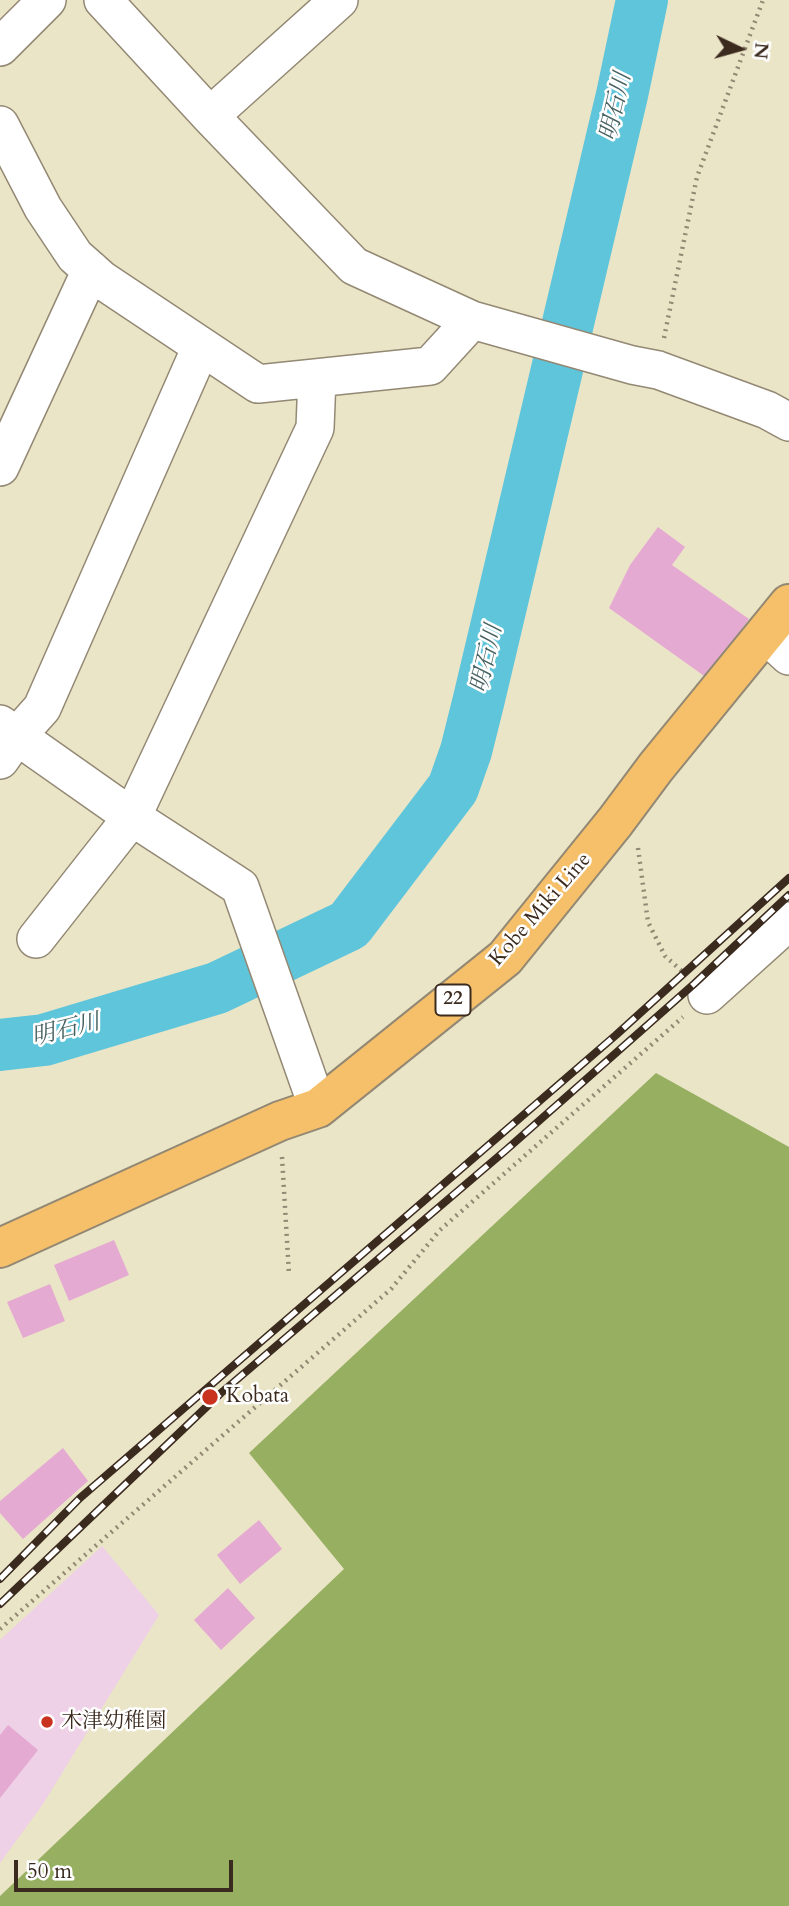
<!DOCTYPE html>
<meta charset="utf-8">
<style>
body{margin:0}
#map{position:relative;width:789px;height:1906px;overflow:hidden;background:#ebe5c8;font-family:Cardo,serif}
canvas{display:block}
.north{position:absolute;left:705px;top:14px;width:70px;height:70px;-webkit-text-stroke:5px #fff;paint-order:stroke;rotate:95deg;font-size:19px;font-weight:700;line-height:28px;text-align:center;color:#3b2a1e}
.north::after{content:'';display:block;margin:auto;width:24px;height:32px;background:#3b2a1e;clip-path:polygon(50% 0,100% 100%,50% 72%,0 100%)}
.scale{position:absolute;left:14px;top:1860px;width:219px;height:32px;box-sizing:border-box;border:4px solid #3b2a1e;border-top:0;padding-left:9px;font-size:21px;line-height:24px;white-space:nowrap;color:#3b2a1e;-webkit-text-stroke:5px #fff;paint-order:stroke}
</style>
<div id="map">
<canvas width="789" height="1906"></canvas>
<div class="north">N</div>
<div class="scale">50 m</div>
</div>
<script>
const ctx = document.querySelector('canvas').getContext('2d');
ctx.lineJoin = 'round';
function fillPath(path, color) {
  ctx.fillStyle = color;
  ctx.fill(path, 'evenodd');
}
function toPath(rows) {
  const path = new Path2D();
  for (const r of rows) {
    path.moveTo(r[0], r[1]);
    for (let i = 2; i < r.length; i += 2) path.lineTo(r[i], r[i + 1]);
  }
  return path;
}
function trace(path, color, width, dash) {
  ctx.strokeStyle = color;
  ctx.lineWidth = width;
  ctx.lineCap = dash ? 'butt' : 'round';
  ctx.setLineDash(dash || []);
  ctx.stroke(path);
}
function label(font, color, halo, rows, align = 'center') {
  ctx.font = font + ' Cardo,"Noto Serif JP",serif';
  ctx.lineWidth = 5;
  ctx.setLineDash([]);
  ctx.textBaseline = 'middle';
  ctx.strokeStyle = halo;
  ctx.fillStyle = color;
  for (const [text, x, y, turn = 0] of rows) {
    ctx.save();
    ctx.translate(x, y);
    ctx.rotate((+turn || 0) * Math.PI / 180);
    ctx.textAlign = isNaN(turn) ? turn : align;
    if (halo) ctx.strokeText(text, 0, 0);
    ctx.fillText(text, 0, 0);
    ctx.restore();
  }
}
const built = toPath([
 [102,1546,159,1615,43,1804,0,1863,0,1640]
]);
const forest = toPath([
 [656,1073,789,1147,789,1906,0,1906,0,1896,344,1569,249,1453]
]);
const river = toPath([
 [0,1045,44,1040,217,988,349,925,453,788,466,751,479,699,622,95,642,0]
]);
const building = toPath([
 [658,527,685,547,672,565,749,619,707,678,609,608,630,565],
 [114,1240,129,1275,69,1301,54,1265],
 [50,1284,65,1321,23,1338,7,1302],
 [63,1448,88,1481,23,1539,0,1513,0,1501],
 [259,1520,282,1549,240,1584,217,1555],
 [228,1588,255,1618,221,1650,194,1620],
 [8,1725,38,1750,0,1798,0,1735]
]);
const path = toPath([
 [664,338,697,177,763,0],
 [638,848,648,922,665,956,684,973],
 [282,1157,289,1274],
 [0,1629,391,1289,440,1230,683,1017]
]);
const minor = toPath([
 [103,0,210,116,354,266,472,320,632,365,658,370,767,410,789,422],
 [0,47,47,0],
 [210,116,339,0],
 [0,125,43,208,75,256,102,280,258,384,430,366,472,320],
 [0,467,91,270],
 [765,634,789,656],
 [0,724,132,817,240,887,318,1108],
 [0,760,17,736,42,708,201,347],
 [36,939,132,817,315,428,317,378],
 [707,995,789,921]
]);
const major = toPath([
 [0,1248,280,1121,318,1108,505,958,615,822,656,767,789,604]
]);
const rail = toPath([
 [0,1579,80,1498,616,1035,789,878],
 [0,1604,221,1393,506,1150,694,984,789,895]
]);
const markers = [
 [210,1397,9,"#c8321e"],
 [47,1722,7,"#c8321e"]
];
const shields = [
 [453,1000,35]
];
const shieldNames = [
 ["22",453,1000]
];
const streetNames = [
 ["Kobe Miki Line",541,910,-49]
];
const poiNames = [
 ["Kobata",226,1397],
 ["木津幼稚園",61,1722]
];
const waterNames = [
 ["明石川",617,107,-77],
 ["明石川",488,659,-77],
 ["明石川",66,1031,-14]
];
fillPath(built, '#eed0e7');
fillPath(forest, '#97af60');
trace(river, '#5ec5db', 52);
fillPath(building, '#e4aad1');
trace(minor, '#938873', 40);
trace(major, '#938873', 42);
trace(path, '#938873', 4.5, [2, 5]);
trace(minor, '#fff', 37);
trace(major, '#f6c06b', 38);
trace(rail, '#3b2a1e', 8);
trace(rail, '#fff', 5, [16]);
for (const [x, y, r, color] of markers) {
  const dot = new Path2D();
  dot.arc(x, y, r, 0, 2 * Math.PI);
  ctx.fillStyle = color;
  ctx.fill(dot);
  trace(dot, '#fff', 2.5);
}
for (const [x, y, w] of shields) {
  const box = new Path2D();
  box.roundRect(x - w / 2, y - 15.5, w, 31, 5);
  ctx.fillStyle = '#fff';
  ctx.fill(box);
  trace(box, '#3b2a1e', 2);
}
label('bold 19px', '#3b2a1e', null, shieldNames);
label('21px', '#3b2a1e', '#fff', streetNames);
label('21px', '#3b2a1e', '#fff', poiNames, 'left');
label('italic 23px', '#476060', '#fff', waterNames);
</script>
